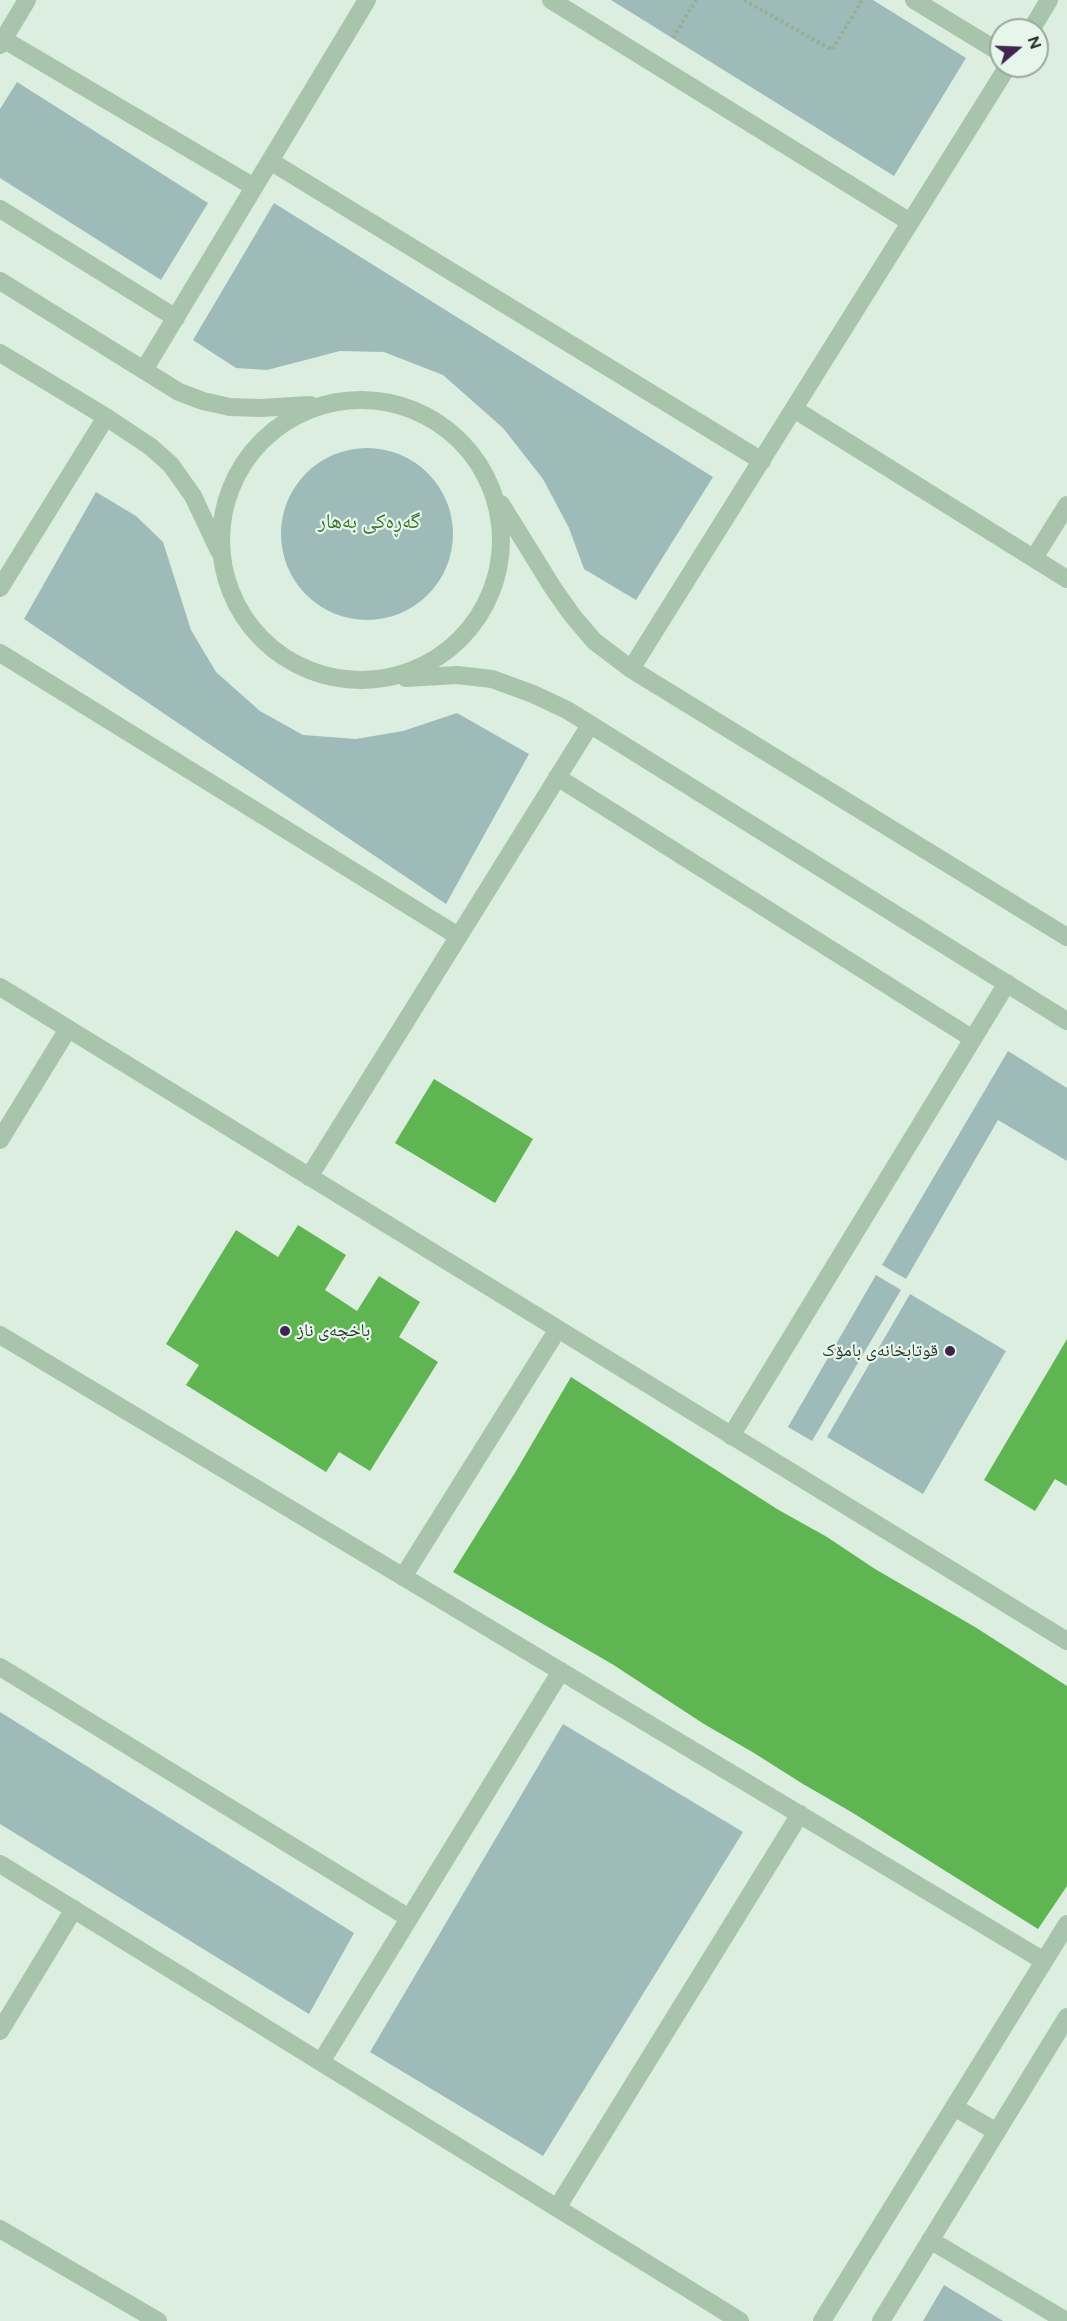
<!DOCTYPE html>
<meta charset="utf-8">
<style>
body{margin:0}
#map{position:relative;width:1067px;height:2321px;overflow:hidden;background:#dceedf;font-family:Figtree,sans-serif}
canvas{display:block}
.north{position:absolute;left:989px;top:18px;width:60px;height:60px;box-sizing:border-box;background:#e7f6ea;border:2px solid #9ba89c;border-radius:50%;rotate:71deg;font-size:16px;font-weight:700;line-height:24px;text-align:center;color:#293328}
.north::after{content:'';display:block;margin:auto;width:21px;height:27px;background:#41234e;clip-path:polygon(50% 0,100% 100%,50% 72%,0 100%)}
</style>
<div id="map">
<canvas width="1067" height="2321"></canvas>
<div class="north">N</div>
</div>
<script>
const ctx = document.querySelector('canvas').getContext('2d');
ctx.lineJoin = 'round';
function fillPath(path, color) {
  ctx.fillStyle = color;
  ctx.fill(path, 'evenodd');
}
function toPath(rows) {
  const path = new Path2D();
  for (const r of rows) {
    if (r.length === 3) {
      path.moveTo(r[0] + r[2], r[1]);
      path.arc(r[0], r[1], r[2], 0, 2 * Math.PI);
      continue;
    }
    path.moveTo(r[0], r[1]);
    for (let i = 2; i < r.length; i += 2) path.lineTo(r[i], r[i + 1]);
  }
  return path;
}
function trace(path, color, width, dash) {
  ctx.strokeStyle = color;
  ctx.lineWidth = width;
  ctx.lineCap = dash ? 'butt' : 'round';
  ctx.setLineDash(dash || []);
  ctx.stroke(path);
}
function label(font, color, halo, rows, align = 'center') {
  ctx.font = font + ' Figtree,"Noto Naskh Arabic",sans-serif';
  ctx.lineWidth = 4.5;
  ctx.setLineDash([]);
  ctx.textBaseline = 'middle';
  ctx.strokeStyle = halo;
  ctx.fillStyle = color;
  for (const [text, x, y, turn = 0] of rows) {
    ctx.save();
    ctx.translate(x, y);
    ctx.rotate((+turn || 0) * Math.PI / 180);
    ctx.textAlign = isNaN(turn) ? turn : align;
    if (halo) ctx.strokeText(text, 0, 0);
    ctx.fillText(text, 0, 0);
    ctx.restore();
  }
}
const green = toPath([
 [611,0,873,0,966,58,894,176],
 [17,82,208,203,161,280,0,178,0,109],
 [274,203,713,477,636,600,584,569,569,528,543,479,503,428,443,375,384,352,340,351,267,370,236,368,193,340],
 [367,534,86],
 [96,492,136,516,163,542,191,630,216,672,260,711,303,735,356,739,403,731,457,713,529,754,446,904,24,619],
 [1008,1051,1067,1088,1067,1161,998,1120,906,1279,882,1265],
 [876,1275,901,1290,812,1441,788,1427],
 [910,1294,1006,1351,923,1494,827,1437],
 [0,1712,354,1933,309,2014,0,1824],
 [563,1724,743,1832,543,2156,370,2052],
 [944,2285,1003,2321,923,2321]
]);
const building = toPath([
 [434,1079,533,1139,495,1203,395,1143],
 [298,1225,346,1255,325,1290,357,1311,379,1276,420,1302,399,1337,438,1362,370,1471,339,1452,326,1472,186,1385,199,1365,166,1344,236,1230,278,1257],
 [1067,1339,1067,1486,1055,1479,1035,1511,984,1480],
 [571,1377,777,1509,827,1537,875,1569,975,1627,1067,1686,1067,1886,1038,1929,853,1813,803,1784,754,1753,704,1724,612,1664,453,1572,516,1471]
]);
const path = toPath([
 [744,0,832,50,862,0],
 [673,38,696,0]
]);
const minor = toPath([
 [551,0,910,222],
 [914,0,1001,53],
 [1031,30,1049,0],
 [3,39,254,187],
 [0,45,27,0],
 [270,161,762,461],
 [0,209,176,318],
 [0,281,179,392,203,401,230,407,261,408,310,405],
 [0,353,106,417,151,447,171,465,193,496,219,551],
 [144,370,367,0],
 [361,540,140],
 [794,409,1067,579],
 [501,504,553,588,572,615,594,641,631,669,1067,937],
 [1034,558,1067,505],
 [0,588,106,417],
 [0,653,458,936],
 [631,669,1008,66],
 [406,678,457,675,492,679,533,694,567,710,1067,1021],
 [557,777,973,1039],
 [0,987,1067,1641],
 [0,1140,68,1029],
 [309,1177,590,725],
 [0,1335,1044,1961],
 [731,1436,1007,983],
 [403,1577,558,1329],
 [0,1667,409,1918],
 [0,1864,740,2321],
 [0,2031,74,1909],
 [321,2062,561,1671],
 [954,2107,997,2132],
 [557,2208,800,1814],
 [0,2229,158,2321],
 [930,2240,1066,2321],
 [822,2321,1067,1924],
 [881,2321,1067,2017]
]);
const markers = [
 [285,1331,6,"#41234e"],
 [950,1351,6,"#41234e"]
];
const poiNames = [
 ["باخچەی ناز",297,1331],
 ["قوتابخانەی بامۆک",938,1351,"right"]
];
const quarterNames = [
 ["گەڕەکی بەهار",369,522]
];
fillPath(green, '#9ebbba');
fillPath(building, '#60b553');
trace(path, '#94b095', 4, [3, 3]);
trace(minor, '#a9c4ac', 18);
for (const [x, y, r, color] of markers) {
  const dot = new Path2D();
  dot.arc(x, y, r, 0, 2 * Math.PI);
  ctx.fillStyle = color;
  ctx.fill(dot);
  trace(dot, '#e7f6ea', 2);
}
label('18px', '#293328', '#e7f6ea', poiNames, 'left');
label('21px', '#36772c', '#e7f6ea', quarterNames);
</script>
